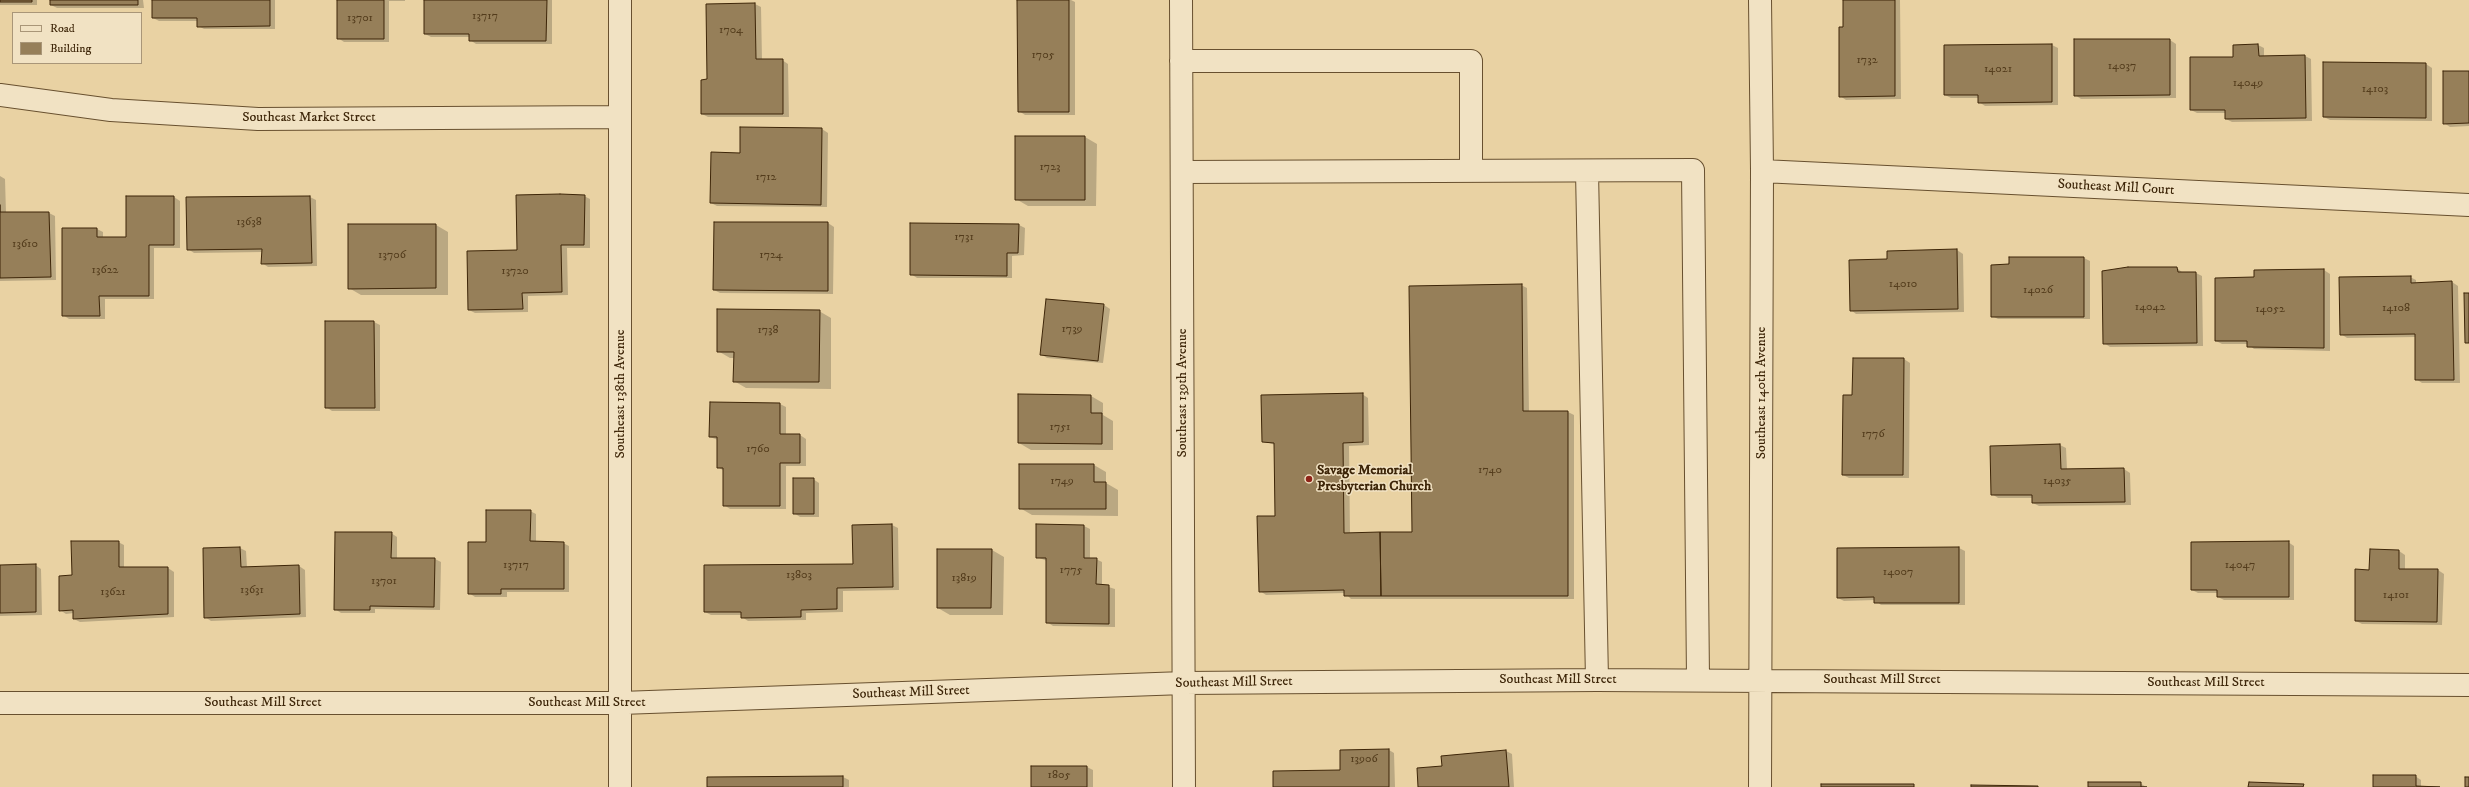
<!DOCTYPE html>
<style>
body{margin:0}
#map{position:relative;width:2469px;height:787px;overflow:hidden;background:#e9d2a3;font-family:"IM FELL DW Pica",serif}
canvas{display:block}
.legend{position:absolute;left:12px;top:12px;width:130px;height:52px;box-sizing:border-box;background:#f1e2c3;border:1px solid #a99678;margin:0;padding:5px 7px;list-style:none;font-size:12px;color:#3d2508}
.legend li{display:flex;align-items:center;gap:8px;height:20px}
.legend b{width:20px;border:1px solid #a99678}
</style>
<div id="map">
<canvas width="2469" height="787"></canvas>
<ul class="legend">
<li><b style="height:5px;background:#f1e2c3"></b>Road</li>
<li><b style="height:11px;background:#967f59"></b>Building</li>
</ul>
</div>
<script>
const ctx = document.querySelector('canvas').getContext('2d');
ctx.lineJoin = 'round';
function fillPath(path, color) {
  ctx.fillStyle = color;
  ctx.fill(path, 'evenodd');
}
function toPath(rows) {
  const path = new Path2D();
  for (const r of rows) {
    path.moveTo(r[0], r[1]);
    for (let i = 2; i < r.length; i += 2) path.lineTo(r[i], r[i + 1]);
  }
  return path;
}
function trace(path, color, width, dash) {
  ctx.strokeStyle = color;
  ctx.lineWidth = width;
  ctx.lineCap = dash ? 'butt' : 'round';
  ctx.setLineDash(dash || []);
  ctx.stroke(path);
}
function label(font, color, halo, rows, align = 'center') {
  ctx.font = font + ' "IM FELL DW Pica",serif';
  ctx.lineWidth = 3;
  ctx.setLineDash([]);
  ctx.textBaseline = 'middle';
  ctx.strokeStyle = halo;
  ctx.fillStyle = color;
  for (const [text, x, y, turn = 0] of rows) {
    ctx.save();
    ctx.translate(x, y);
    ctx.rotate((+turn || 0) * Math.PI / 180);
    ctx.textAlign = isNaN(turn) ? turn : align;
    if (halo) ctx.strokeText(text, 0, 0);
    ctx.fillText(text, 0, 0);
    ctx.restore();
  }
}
const shadow = toPath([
 [0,0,37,0,37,5,0,5],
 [51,0,143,0,144,8,57,8,51,5],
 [153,0,275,0,275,29,204,29,198,26,198,21,159,21,153,18],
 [314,0,405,0,405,1,389,1,389,42,344,42,338,38,338,0],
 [425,0,552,0,552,44,476,44,470,40,470,37,431,37,425,34],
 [1018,0,1071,0,1075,2,1075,115,1025,115,1019,111],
 [1844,0,1900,0,1901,99,1846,100,1840,96],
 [755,4,761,7,762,60,782,60,788,64,789,117,708,117,702,114,708,80],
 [2075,40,2170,40,2176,44,2176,98,2081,99,2075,95],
 [2052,45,2058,48,2058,105,1985,106,1979,102,1979,98,1951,98,1945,95],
 [2258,45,2264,48,2264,57,2305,56,2311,59,2312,121,2232,122,2226,119,2226,113,2197,113,2191,110,2234,58],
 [2324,63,2426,64,2432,68,2432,121,2330,120,2324,117],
 [2469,72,2469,126,2450,127,2444,123],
 [822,129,828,133,827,207,717,206,711,203,741,154],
 [1085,137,1097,144,1096,206,1028,206,1016,199],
 [0,176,5,179,6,213,49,213,55,216,56,280,0,281],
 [584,196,590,199,590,248,567,248,568,295,528,296,528,312,475,313,469,310,518,251],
 [174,197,180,201,180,248,154,248,154,299,105,299,105,319,69,319,63,315,63,229,97,229,103,232,103,238,127,238],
 [310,197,316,200,317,266,268,267,262,263,263,252,194,253,188,249],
 [828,223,834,227,833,294,720,293,714,290],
 [436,225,448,232,448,295,361,295,349,288],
 [1019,225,1025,228,1024,255,1012,256,1012,278,917,278,911,274],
 [1957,250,1963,254,1964,312,1856,314,1851,310,1888,260],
 [2010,258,2084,258,2090,261,2090,319,1998,319,1992,316],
 [2177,268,2183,273,2196,273,2202,276,2203,346,2110,347,2104,343],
 [2324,270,2330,274,2330,351,2254,349,2248,344,2222,344,2216,341,2255,278],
 [2410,277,2416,280,2416,283,2452,282,2458,286,2460,383,2422,383,2416,379,2416,337,2347,338,2341,334],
 [1521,285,1527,288,1529,412,1568,412,1574,415,1574,599,1351,599,1345,593,1266,595,1260,591,1276,517,1275,445,1263,441,1362,394,1368,398,1369,445,1349,446,1350,534,1413,533],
 [1104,305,1110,309,1103,363,1047,358,1041,354],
 [819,311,831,318,831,389,746,388,734,381,735,358,730,358,718,351],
 [374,322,380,325,380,411,332,411,326,407],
 [1904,359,1910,363,1909,478,1849,478,1843,475,1853,396],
 [1019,395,1091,396,1103,403,1103,415,1113,421,1113,450,1031,450,1019,443],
 [711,403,780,404,786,407,786,435,800,435,806,439,806,466,786,466,786,509,730,509,724,505,724,471,718,467,718,440,710,437],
 [2060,445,2066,448,2067,470,2124,469,2130,473,2131,505,2039,506,2033,503,2033,498,1998,498,1992,494],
 [1020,465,1094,465,1106,472,1106,483,1118,490,1118,516,1032,515,1020,508],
 [813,479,819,483,819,517,800,517,794,513],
 [530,511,536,514,536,542,563,543,569,546,569,592,507,592,507,597,475,597,469,593,487,543],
 [853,525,892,525,898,528,899,590,843,591,843,612,806,613,806,620,748,621,742,617,742,615,711,615,705,612,854,565],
 [1084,526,1090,529,1090,559,1096,559,1102,562,1102,585,1115,589,1115,627,1053,626,1047,622,1047,561,1037,557],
 [391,533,397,537,397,559,435,559,441,562,440,610,375,609,375,613,341,613,335,609],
 [118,542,124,545,124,568,168,568,174,572,174,617,80,622,74,619,74,613,66,614,60,610,73,576],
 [2288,542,2294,546,2294,600,2224,600,2218,597,2218,593,2198,593,2192,590],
 [240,548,246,551,247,568,299,566,305,570,306,617,211,621,205,617,204,549],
 [1959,548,1965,551,1965,605,1881,605,1875,600,1844,601,1838,598,1838,549],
 [992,550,1004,557,1003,615,950,615,938,608],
 [2371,550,2399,551,2405,555,2405,570,2438,570,2444,574,2442,625,2362,624,2356,621,2370,571],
 [35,565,41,569,42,615,0,616,0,566],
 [1389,750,1394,753,1395,787,1274,787,1341,771],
 [1506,751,1512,754,1514,787,1419,787,1443,767],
 [1032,767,1087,767,1093,770,1093,787,1032,787],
 [2415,776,2421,780,2421,787,2374,787],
 [843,777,849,780,849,787,708,787],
 [2140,783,2146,787,2089,787]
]);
const building = toPath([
 [0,0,32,0,32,2,0,2,0,0],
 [50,0,138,0,138,5,50,5,50,0],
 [152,0,270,0,270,26,197,27,197,18,152,18,152,0],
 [337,0,384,0,384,39,337,39,337,0],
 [424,0,547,0,546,41,469,41,469,34,424,34,424,0],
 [1017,0,1069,0,1069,112,1018,112,1017,0],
 [1843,0,1895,0,1895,96,1839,97,1839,27,1843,27,1843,0],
 [755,3,756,59,783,59,783,114,701,114,701,80,707,79,706,4,755,3],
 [2074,39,2170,39,2170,95,2074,96,2074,39],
 [2052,44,2052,102,1978,103,1978,95,1944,95,1944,45,2052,44],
 [2258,44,2259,56,2305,55,2306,118,2225,119,2225,110,2190,110,2190,57,2233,57,2233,45,2258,44],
 [2323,62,2426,63,2426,118,2323,117,2323,62],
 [2443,71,2469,71,2469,123,2443,124,2443,71],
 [740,127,822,128,821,205,710,203,711,152,740,153,740,127],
 [1015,136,1085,136,1085,200,1015,200,1015,136],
 [560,194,585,195,584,245,561,245,562,292,522,293,523,309,468,310,467,251,517,250,516,195,560,194],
 [126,196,174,196,174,245,149,245,149,296,99,296,100,316,62,316,62,228,97,228,97,237,126,237,126,196],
 [310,196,312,263,261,264,262,249,187,250,186,197,310,196],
 [0,205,0,212,49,212,51,277,0,278,0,205],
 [714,222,828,222,828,291,713,290,714,222],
 [910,223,1019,224,1018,253,1007,253,1007,276,910,275,910,223],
 [348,224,436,224,436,288,348,289,348,224],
 [1957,249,1958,309,1850,311,1849,260,1887,259,1887,251,1957,249],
 [2009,257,2084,257,2084,317,1991,317,1991,265,2009,264,2009,257],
 [2128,267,2177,267,2178,272,2196,272,2197,343,2103,344,2102,271,2128,267],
 [2324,269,2324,348,2247,347,2247,341,2215,341,2215,278,2254,277,2254,270,2324,269],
 [2411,276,2411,283,2452,281,2454,380,2415,380,2415,334,2340,335,2339,277,2411,276],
 [1522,284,1523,411,1568,411,1568,596,1381,596,1380,532,1412,532,1409,286,1522,284],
 [2464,293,2469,293,2469,343,2465,343,2464,293],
 [1046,299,1104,304,1098,361,1040,355,1046,299],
 [717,309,820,310,819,382,733,382,734,352,717,352,717,309],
 [325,321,374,321,375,408,325,408,325,321],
 [1853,358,1904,358,1903,475,1842,475,1843,395,1852,395,1853,358],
 [1363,393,1363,442,1343,443,1344,533,1380,532,1381,596,1344,596,1344,590,1259,592,1257,516,1275,516,1274,443,1262,442,1261,395,1363,393],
 [1018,394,1091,395,1091,413,1102,413,1102,444,1018,443,1018,394],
 [710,402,780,403,780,434,800,434,800,463,780,463,780,506,723,506,723,468,717,468,717,437,709,437,710,402],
 [2060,444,2061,469,2124,468,2125,502,2032,503,2032,495,1991,495,1990,446,2060,444],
 [1019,464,1094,464,1094,482,1106,482,1106,509,1019,509,1019,464],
 [793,478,814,478,814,514,793,514,793,478],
 [486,510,531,510,530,541,564,542,564,589,501,589,501,594,468,594,468,542,486,542,486,510],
 [892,524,893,587,837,588,837,609,801,610,801,617,741,618,741,612,704,612,704,565,853,564,852,525,892,524],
 [1036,524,1084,525,1084,558,1097,558,1096,584,1109,585,1109,624,1046,623,1046,558,1036,558,1036,524],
 [335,532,392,532,391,558,435,558,434,607,370,606,370,610,334,610,335,532],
 [71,541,119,541,119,567,168,567,168,614,73,619,73,610,59,611,59,576,72,575,71,541],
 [2289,541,2289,597,2217,597,2217,590,2191,590,2191,542,2289,541],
 [240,547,241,567,299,565,300,614,204,618,203,548,240,547],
 [1959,547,1959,603,1874,603,1874,597,1837,598,1837,548,1959,547],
 [937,549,992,549,991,608,937,608,937,549],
 [2370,549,2399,550,2399,569,2438,569,2437,622,2355,621,2355,569,2369,570,2370,549],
 [36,564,36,612,0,613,0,565,36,564],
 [1389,749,1389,787,1273,787,1273,771,1340,770,1340,750,1389,749],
 [1506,750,1509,787,1418,787,1417,768,1442,766,1441,756,1506,750],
 [1031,766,1087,766,1087,787,1031,787,1031,766],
 [2373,775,2416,775,2416,786,2440,787,2373,787,2373,775],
 [843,776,843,787,707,787,707,777,843,776],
 [2465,777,2469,777,2469,787,2465,787,2465,777],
 [2088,782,2141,782,2141,787,2147,787,2088,787,2088,782],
 [2249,782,2304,784,2303,787,2248,787,2249,782],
 [1821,784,1914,784,1914,787,1821,787,1821,784],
 [1971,785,2038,786,2038,787,1971,787,1971,785]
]);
const minor = toPath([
 [620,0,620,787],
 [1181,0,1184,787],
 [1181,61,1471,61,1471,171],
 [0,95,111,110,258,119,620,117],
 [1587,171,1597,680],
 [1762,171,2469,205],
 [1182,172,1693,170,1698,679],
 [0,703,621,703,1184,683,1597,680,2469,685],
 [1760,787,1762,171,1760,0]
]);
const markers = [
 [1309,479,4,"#8f2418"]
];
const numberNames = [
 ["13717",485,17],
 ["13701",360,19],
 ["1704",731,31],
 ["1705",1043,56],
 ["1732",1867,61],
 ["14037",2122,67],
 ["14021",1998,70],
 ["14049",2248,84],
 ["14103",2375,90],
 ["1723",1050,168],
 ["1712",766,178],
 ["13638",249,223],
 ["1731",964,238],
 ["13610",25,245],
 ["13706",392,256],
 ["1724",771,256],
 ["13622",105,271],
 ["13720",515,272],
 ["14010",1903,285],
 ["14026",2038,291],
 ["14042",2150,308],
 ["14108",2396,309],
 ["14052",2270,310],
 ["1739",1072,330],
 ["1738",768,331],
 ["1751",1060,428],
 ["1776",1873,435],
 ["1760",758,450],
 ["1740",1490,471],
 ["1749",1062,482],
 ["14035",2057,482],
 ["13717",516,566],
 ["14047",2240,566],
 ["1775",1071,571],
 ["14007",1898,573],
 ["13803",799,576],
 ["13819",964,579],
 ["13701",384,582],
 ["13631",252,591],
 ["13621",113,593],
 ["14101",2396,596],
 ["13906",1364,760],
 ["1805",1059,776]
];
const streetNames = [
 ["Southeast Market Street",309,118],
 ["Southeast Mill Court",2116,188,3],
 ["Southeast 139th Avenue",1183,393,-90],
 ["Southeast 140th Avenue",1762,393,-90],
 ["Southeast 138th Avenue",621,394,-90],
 ["Southeast Mill Street",1558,680],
 ["Southeast Mill Street",1882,680],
 ["Southeast Mill Street",1234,683,-1],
 ["Southeast Mill Street",2206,683],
 ["Southeast Mill Street",911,693,-2],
 ["Southeast Mill Street",263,703],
 ["Southeast Mill Street",587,703]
];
const poiNames = [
 ["Savage Memorial",1317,471],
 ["Presbyterian Church",1317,487]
];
fillPath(shadow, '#0003');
fillPath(building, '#967f59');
trace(building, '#3d2508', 1);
trace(minor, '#68502f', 24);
trace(minor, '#f1e2c3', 22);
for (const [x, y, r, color] of markers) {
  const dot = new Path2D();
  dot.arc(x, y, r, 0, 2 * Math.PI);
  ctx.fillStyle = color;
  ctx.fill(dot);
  trace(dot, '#f1e2c3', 1.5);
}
label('12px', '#533c1c', null, numberNames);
label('14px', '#3d2508', '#f1e2c3', streetNames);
label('bold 14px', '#3d2508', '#f1e2c3', poiNames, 'left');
</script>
